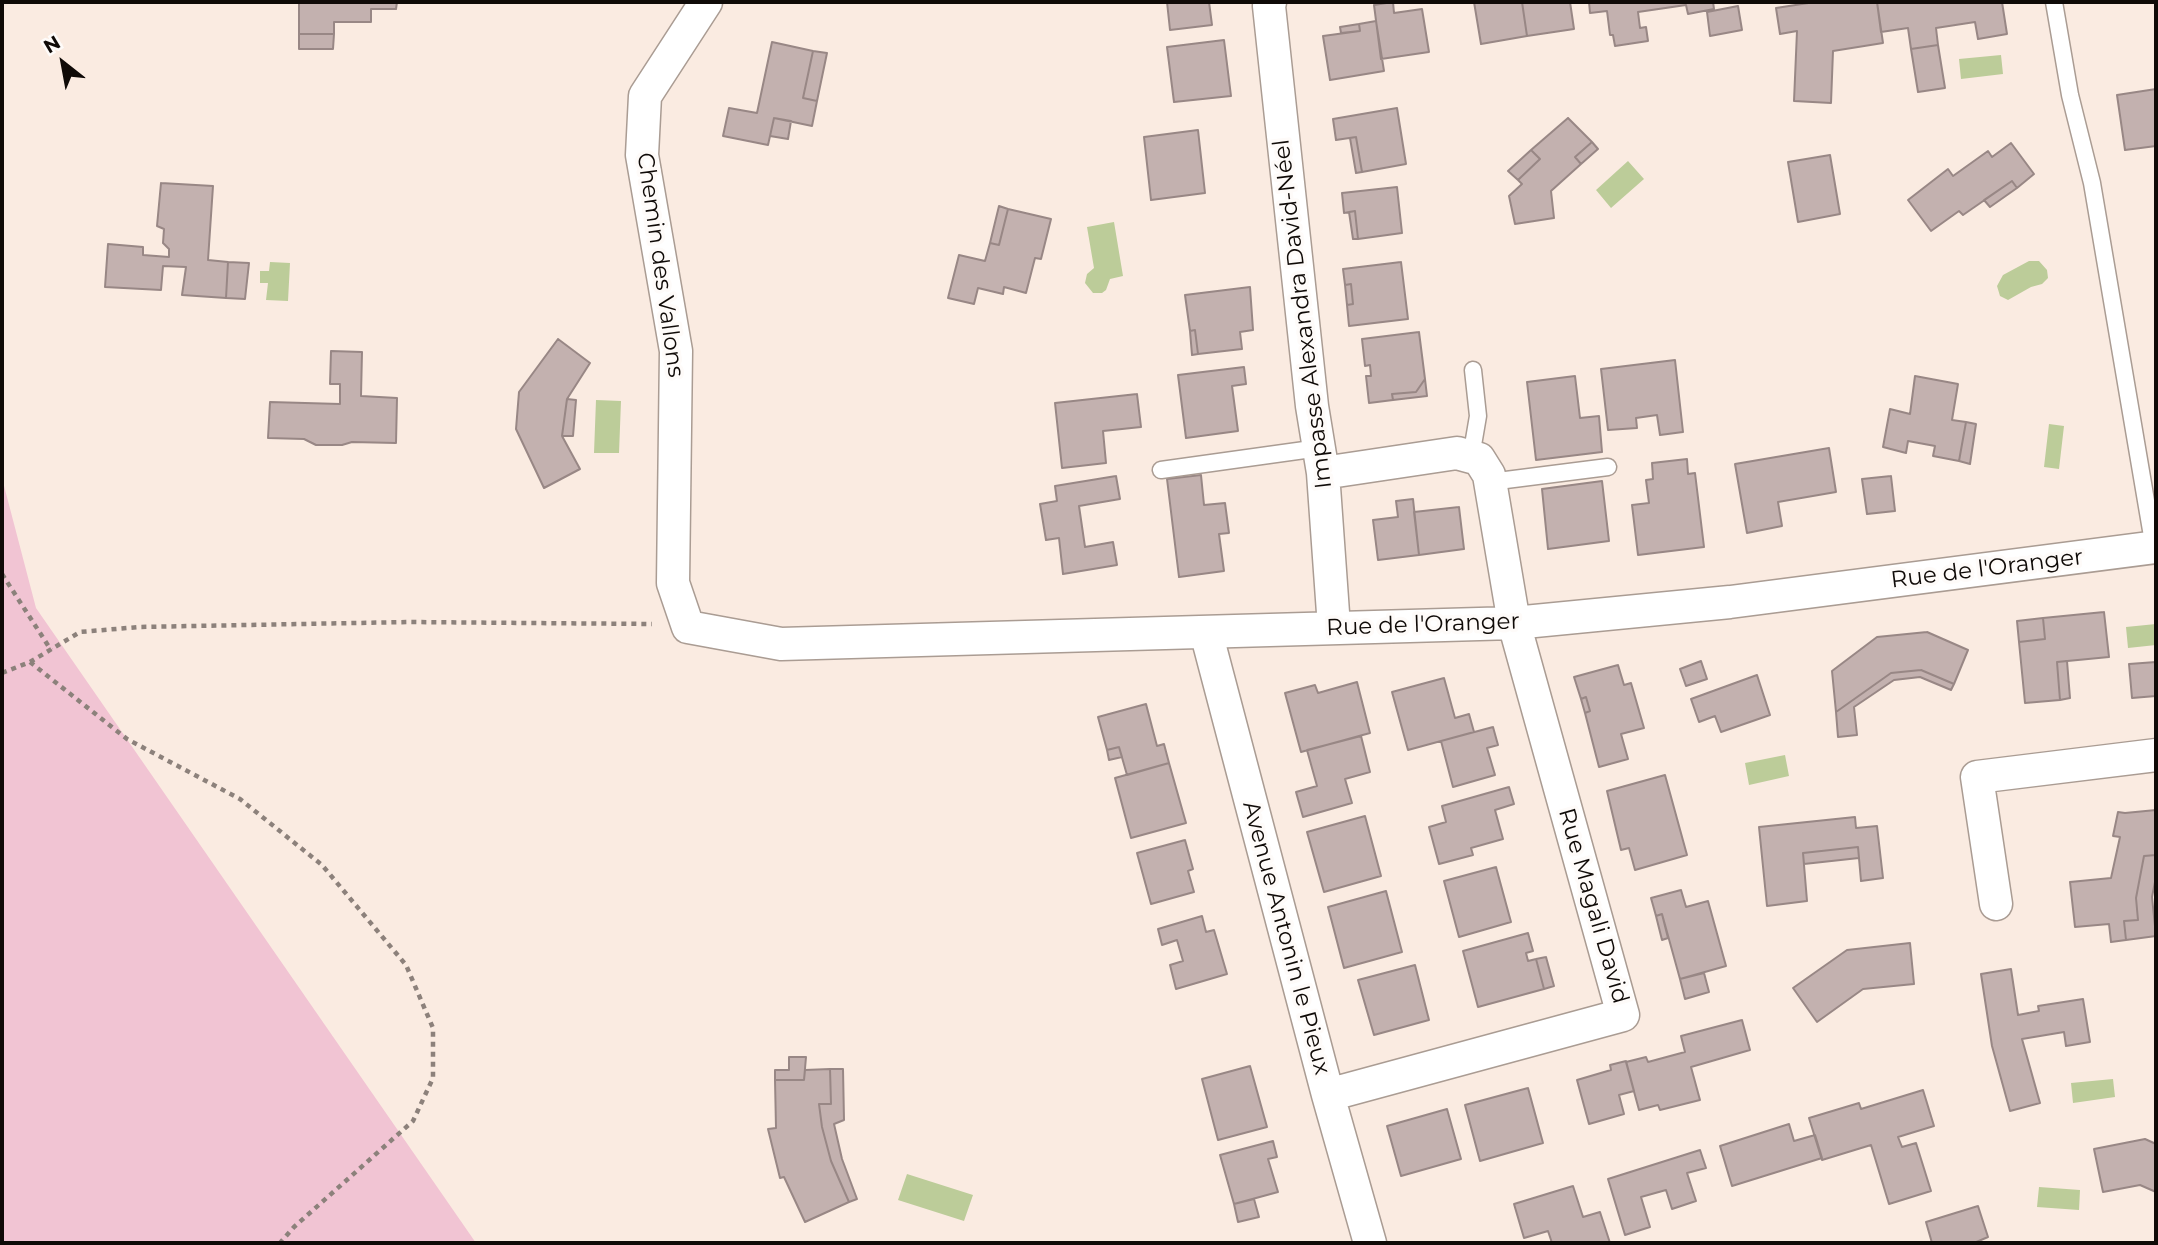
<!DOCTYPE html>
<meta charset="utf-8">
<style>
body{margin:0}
#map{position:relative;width:2158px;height:1245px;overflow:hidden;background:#faebe1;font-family:Montserrat,sans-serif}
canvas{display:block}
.frame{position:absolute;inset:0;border:4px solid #0f0a07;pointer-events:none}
.north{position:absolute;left:28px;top:28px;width:70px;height:70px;-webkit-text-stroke:5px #fefbf9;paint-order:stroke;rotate:329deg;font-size:19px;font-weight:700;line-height:28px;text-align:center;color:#0f0a07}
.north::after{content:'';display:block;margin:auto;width:24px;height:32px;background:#0f0a07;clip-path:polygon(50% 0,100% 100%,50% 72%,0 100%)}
</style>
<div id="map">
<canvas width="2158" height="1245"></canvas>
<div class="frame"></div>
<div class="north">N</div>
</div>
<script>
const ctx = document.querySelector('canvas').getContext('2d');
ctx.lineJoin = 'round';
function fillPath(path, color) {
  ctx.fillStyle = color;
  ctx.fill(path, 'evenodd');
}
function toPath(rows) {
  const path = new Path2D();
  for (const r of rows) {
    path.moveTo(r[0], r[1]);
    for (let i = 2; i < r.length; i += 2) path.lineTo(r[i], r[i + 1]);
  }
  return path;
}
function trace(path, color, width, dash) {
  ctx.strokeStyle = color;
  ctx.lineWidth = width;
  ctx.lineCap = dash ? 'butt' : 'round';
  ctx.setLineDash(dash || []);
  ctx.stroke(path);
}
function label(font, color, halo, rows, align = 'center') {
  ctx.font = font + ' Montserrat,sans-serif';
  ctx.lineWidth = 7;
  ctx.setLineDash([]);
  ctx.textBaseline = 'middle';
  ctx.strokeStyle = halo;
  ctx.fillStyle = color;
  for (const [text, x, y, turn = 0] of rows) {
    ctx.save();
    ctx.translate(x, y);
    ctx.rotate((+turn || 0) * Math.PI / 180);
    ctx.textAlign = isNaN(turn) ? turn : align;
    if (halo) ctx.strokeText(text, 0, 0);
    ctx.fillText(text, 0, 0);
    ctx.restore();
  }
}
const green = toPath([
 [2,478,36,608,476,1243,2,1243]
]);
const water = toPath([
 [2001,55,2003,74,1961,79,1959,59],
 [1628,161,1644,179,1611,208,1596,190],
 [1114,222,1123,276,1110,279,1106,290,1102,293,1093,293,1085,283,1087,274,1094,268,1087,227],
 [2029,261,2039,261,2047,270,2048,278,2042,284,2031,287,2008,300,2000,296,1997,286,2003,275],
 [270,262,290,263,288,301,266,300,268,283,260,283,260,271,269,271],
 [596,400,621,401,619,453,594,453],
 [2049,424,2064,426,2059,469,2044,467],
 [2156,624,2156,645,2128,648,2126,627],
 [1785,755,1789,776,1749,785,1745,763],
 [2113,1079,2115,1097,2073,1103,2071,1083],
 [907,1174,973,1195,964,1221,898,1200],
 [2039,1187,2080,1190,2079,1210,2037,1207]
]);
const building = toPath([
 [299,2,397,2,396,9,371,9,371,22,334,22,334,34,299,34,299,2],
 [1167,2,1209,2,1212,25,1170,30,1167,2],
 [1393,2,1394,13,1422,9,1429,52,1381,59,1374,5,1393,2],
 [1474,2,1522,2,1527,36,1481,44,1474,2],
 [1522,2,1570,2,1574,29,1527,36,1522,2],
 [1589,2,1713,2,1714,9,1688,14,1686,5,1638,12,1640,28,1646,27,1648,41,1615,46,1613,35,1610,35,1607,11,1590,13,1589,2],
 [1815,2,1877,2,1883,43,1833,51,1831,103,1794,101,1797,31,1780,34,1776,8,1815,2],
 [1877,2,2002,2,2007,34,1978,39,1975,22,1936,28,1938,45,1911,49,1908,28,1881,32,1877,2],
 [1738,6,1742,30,1710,36,1707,12,1738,6],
 [1376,21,1384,71,1330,80,1323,36,1360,31,1359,24,1376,21],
 [1359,24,1360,31,1341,33,1340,27,1359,24],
 [299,34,334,34,333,49,299,49,299,34],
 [1224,40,1231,96,1174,102,1167,47,1224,40],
 [772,42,813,51,803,98,817,101,812,126,774,118,768,145,723,136,729,108,757,113,772,42],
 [1938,45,1945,88,1918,92,1911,49,1938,45],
 [813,51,827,53,817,101,803,98,813,51],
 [2156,89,2156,146,2125,150,2117,95,2156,89],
 [1397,108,1406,164,1362,172,1356,137,1336,140,1333,119,1397,108],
 [774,118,791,121,788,139,770,136,774,118],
 [1568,118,1592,142,1575,157,1581,164,1551,191,1554,218,1515,224,1509,196,1522,184,1518,180,1540,159,1531,150,1568,118],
 [1198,130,1205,193,1151,200,1144,137,1198,130],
 [1356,137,1362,172,1356,173,1350,138,1356,137],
 [1592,142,1598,149,1581,164,1575,157,1592,142],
 [2011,143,2034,174,2017,188,2012,181,1963,215,1959,211,1931,231,1908,200,1948,169,1953,176,1988,151,1992,157,2011,143],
 [1531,150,1540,159,1518,180,1508,171,1531,150],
 [1830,155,1840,214,1798,222,1788,162,1830,155],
 [2012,181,2017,188,1990,207,1984,200,2012,181],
 [161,183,213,186,208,260,228,262,226,298,182,295,186,267,163,266,161,290,105,287,108,244,143,247,143,255,169,257,169,249,163,243,164,229,157,226,161,183],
 [1397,187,1402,233,1358,239,1355,211,1344,213,1342,193,1397,187],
 [999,206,1008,209,999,245,990,243,999,206],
 [1008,209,1051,219,1041,259,1035,258,1026,293,1004,287,1003,294,978,288,974,304,948,298,959,255,985,261,990,243,999,245,1008,209],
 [1355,211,1358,239,1353,239,1349,212,1355,211],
 [228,262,249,263,245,299,226,298,228,262],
 [1401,262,1408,319,1349,326,1347,305,1353,304,1351,284,1345,285,1343,269,1401,262],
 [1351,284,1353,304,1347,305,1345,285,1351,284],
 [1250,287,1253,330,1240,332,1242,349,1198,354,1195,330,1190,331,1185,295,1250,287],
 [1195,330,1198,354,1192,355,1190,331,1195,330],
 [1419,332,1425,379,1416,392,1392,394,1393,400,1369,403,1366,376,1371,376,1370,365,1365,366,1362,339,1419,332],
 [558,339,590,363,567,399,562,436,580,469,544,488,516,429,519,392,558,339],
 [331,351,362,352,361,396,397,398,396,443,352,442,342,445,316,445,304,439,268,438,270,402,340,404,340,384,330,384,331,351],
 [1675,360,1683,432,1660,435,1657,415,1636,418,1637,428,1608,430,1601,369,1675,360],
 [1244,367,1246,384,1232,386,1238,431,1186,438,1178,375,1244,367],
 [1575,376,1580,418,1599,416,1602,452,1536,460,1527,382,1575,376],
 [1915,376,1958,384,1952,420,1966,422,1959,461,1933,456,1935,446,1908,441,1906,453,1883,447,1890,409,1910,414,1915,376],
 [1425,379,1427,396,1393,400,1392,394,1416,392,1425,379],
 [1137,394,1141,427,1103,431,1106,463,1062,468,1055,403,1137,394],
 [567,399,576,400,573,436,562,436,567,399],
 [1966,422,1976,424,1970,464,1959,461,1966,422],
 [1829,448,1836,492,1778,502,1782,526,1747,533,1735,464,1829,448],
 [1687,459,1688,474,1695,473,1704,547,1638,555,1632,505,1649,503,1646,480,1653,479,1652,463,1687,459],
 [1201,475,1204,505,1225,503,1229,533,1219,534,1224,571,1179,577,1167,479,1201,475],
 [1116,476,1120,499,1079,506,1085,547,1113,542,1117,565,1063,574,1059,538,1046,540,1040,504,1057,501,1055,486,1116,476],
 [1891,476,1895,511,1867,514,1862,479,1891,476],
 [1602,481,1609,541,1548,549,1542,489,1602,481],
 [1413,499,1419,555,1378,560,1373,520,1398,517,1396,501,1413,499],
 [1459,507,1464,549,1419,555,1414,512,1459,507],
 [2104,612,2109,657,2057,662,2060,700,2025,703,2019,642,2045,639,2043,618,2104,612],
 [2043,618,2045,639,2019,642,2017,621,2043,618],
 [1927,632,1968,650,1954,684,1921,670,1891,673,1836,712,1832,671,1877,637,1927,632],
 [1701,661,1707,679,1686,686,1680,669,1701,661],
 [2067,661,2070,698,2060,700,2057,662,2067,661],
 [2156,662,2156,696,2132,698,2129,664,2156,662],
 [1618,665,1624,685,1631,683,1644,728,1621,734,1628,759,1599,767,1585,713,1590,711,1586,697,1581,699,1574,677,1618,665],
 [1921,670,1954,684,1951,690,1920,677,1894,680,1854,707,1857,735,1838,737,1836,712,1891,673,1921,670],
 [1757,675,1770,715,1721,732,1715,716,1699,722,1691,699,1757,675],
 [1444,678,1455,718,1469,714,1474,732,1408,750,1392,692,1444,678],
 [1357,682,1370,733,1301,752,1285,693,1315,685,1318,693,1357,682],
 [1586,697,1590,711,1585,713,1581,699,1586,697],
 [1146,704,1157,746,1164,744,1169,763,1127,775,1119,747,1107,750,1098,717,1146,704],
 [1493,727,1498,745,1487,748,1495,775,1453,787,1441,741,1493,727],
 [1361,736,1370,772,1345,779,1352,803,1303,817,1296,792,1317,786,1307,750,1361,736],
 [1119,747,1122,757,1109,760,1107,750,1119,747],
 [1169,763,1186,823,1131,838,1115,778,1169,763],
 [1665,775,1687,855,1635,870,1629,848,1621,850,1607,791,1665,775],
 [1509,787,1514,804,1495,810,1503,839,1471,848,1473,855,1439,864,1429,827,1446,822,1442,806,1509,787],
 [2156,810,2156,855,2144,856,2136,898,2138,920,2124,921,2126,940,2111,942,2109,924,2075,927,2070,882,2111,878,2120,837,2113,836,2118,812,2125,813,2156,810],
 [1365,816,1381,876,1324,892,1307,832,1365,816],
 [1855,817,1856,828,1877,826,1883,878,1861,881,1858,847,1803,853,1807,901,1767,906,1759,827,1855,817],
 [1185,840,1193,869,1188,871,1194,892,1151,904,1137,853,1185,840],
 [1858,847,1859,858,1804,864,1803,853,1858,847],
 [2156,855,2156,877,2152,897,2156,936,2126,940,2124,921,2138,920,2136,898,2144,856,2156,855],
 [1496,867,1511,922,1459,937,1444,881,1496,867],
 [1681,890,1686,907,1708,901,1726,966,1680,979,1662,914,1656,916,1651,898,1681,890],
 [1386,891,1402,952,1344,968,1328,907,1386,891],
 [1662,914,1668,938,1662,940,1656,916,1662,914],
 [1202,916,1206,932,1214,930,1227,974,1176,989,1170,965,1183,961,1177,940,1162,945,1158,929,1202,916],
 [1528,933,1533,951,1526,953,1528,961,1536,959,1544,989,1478,1007,1463,951,1528,933],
 [1910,943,1914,984,1863,989,1817,1022,1793,988,1847,950,1910,943],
 [1546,957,1554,986,1544,989,1536,959,1546,957],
 [1415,965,1429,1020,1374,1035,1358,980,1415,965],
 [2011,969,2018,1015,2039,1011,2038,1006,2083,999,2090,1042,2066,1046,2064,1032,2022,1039,2040,1103,2010,1111,1992,1046,1981,974,2011,969],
 [1704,973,1709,992,1685,999,1680,979,1704,973],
 [1742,1020,1750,1050,1691,1067,1700,1100,1660,1110,1658,1105,1639,1110,1626,1062,1646,1057,1648,1062,1685,1052,1681,1036,1742,1020],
 [789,1057,806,1057,804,1080,775,1080,775,1070,789,1070,789,1057],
 [1626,1061,1634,1091,1619,1095,1624,1114,1589,1124,1577,1080,1611,1070,1610,1065,1626,1061],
 [1250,1066,1267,1127,1218,1140,1202,1079,1250,1066],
 [830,1069,831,1104,819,1104,822,1127,831,1161,849,1202,805,1222,784,1177,780,1178,768,1129,776,1128,775,1080,804,1080,805,1070,830,1069],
 [830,1069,843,1069,844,1120,834,1124,842,1159,857,1199,849,1202,831,1161,822,1127,819,1104,831,1104,830,1069],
 [1528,1088,1543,1143,1480,1161,1465,1105,1528,1088],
 [1923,1090,1934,1126,1898,1137,1902,1147,1916,1143,1931,1191,1889,1204,1871,1145,1822,1160,1809,1118,1859,1103,1861,1109,1923,1090],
 [1447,1109,1461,1159,1401,1176,1387,1126,1447,1109],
 [1789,1124,1794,1141,1815,1135,1822,1158,1732,1186,1720,1146,1789,1124],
 [2145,1139,2156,1144,2156,1192,2140,1185,2103,1192,2094,1149,2145,1139],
 [1273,1141,1277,1157,1268,1159,1278,1192,1234,1204,1220,1155,1273,1141],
 [1700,1150,1706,1168,1687,1173,1696,1201,1672,1209,1666,1190,1641,1197,1650,1227,1625,1235,1608,1179,1700,1150],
 [1573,1186,1583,1217,1600,1212,1610,1243,1552,1243,1548,1231,1524,1238,1514,1204,1573,1186],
 [1254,1199,1259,1217,1238,1222,1234,1204,1254,1199],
 [1978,1206,1988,1237,1974,1243,1932,1243,1926,1222,1978,1206]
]);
const path = toPath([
 [2,574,51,650],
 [30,662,127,739,240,799,322,865,406,965,433,1028,433,1078,413,1121,294,1227,280,1243],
 [2,673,30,662,80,632,139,627,409,622,652,624]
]);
const lane = toPath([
 [2054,2,2070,95,2092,183,2154,548],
 [1471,457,1478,416,1473,370],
 [1161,470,1319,448],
 [1490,482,1608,467]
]);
const street = toPath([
 [706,2,645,96,642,155,676,351,673,583,688,627,781,644,1514,623,1730,602,2156,547],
 [1270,2,1269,6,1312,406,1323,473,1334,627],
 [1323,473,1457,453,1479,459,1489,475,1514,623,1623,1015,1328,1095],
 [1206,632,1328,1095,1370,1243],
 [1996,904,1977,777,2156,755]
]);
const streetNames = [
 ["Chemin des Vallons",660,265,82],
 ["Impasse Alexandra David-Néel",1303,314,-97],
 ["Rue de l'Oranger",1987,569,-7],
 ["Rue de l'Oranger",1423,625,-2],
 ["Rue Magali David",1593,906,74],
 ["Avenue Antonin le Pieux",1286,938,75]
];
fillPath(green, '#f1c4d3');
fillPath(water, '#bccc99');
fillPath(building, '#c3b1af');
trace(building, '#988785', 2);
trace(lane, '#aa9c93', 19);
trace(street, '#aa9c93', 35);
trace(path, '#8c817b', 4.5, [5, 5]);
trace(lane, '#fff', 16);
trace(street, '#fff', 32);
label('23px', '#0f0a07', '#fefbf9', streetNames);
</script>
